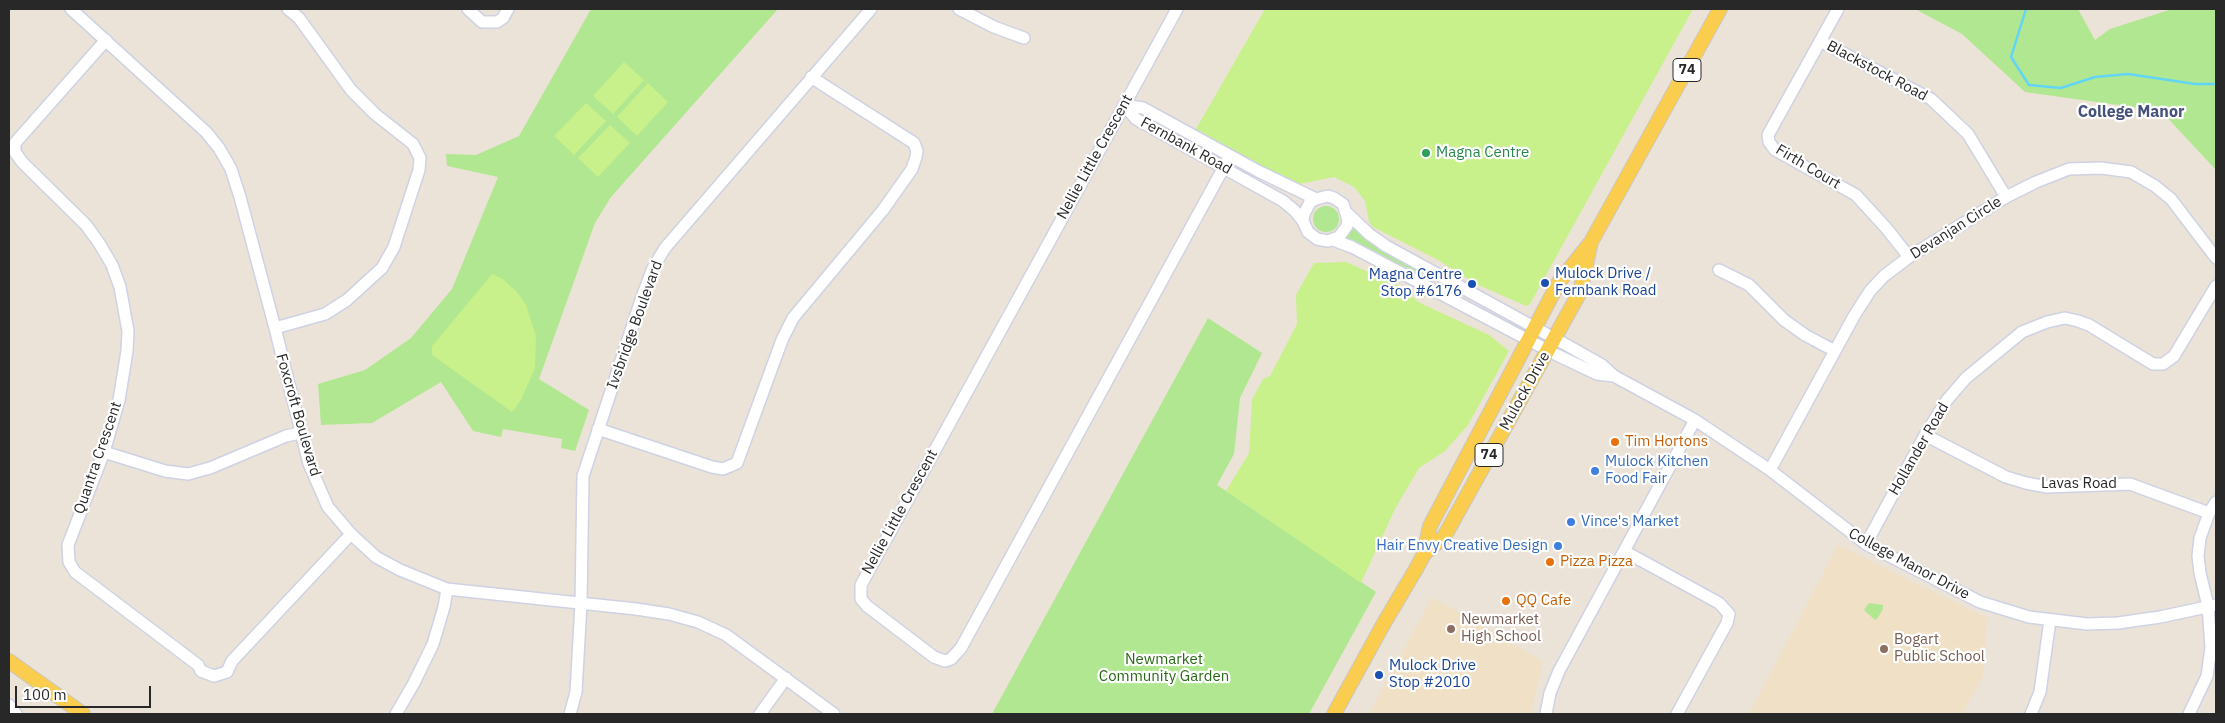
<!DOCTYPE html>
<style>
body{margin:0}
#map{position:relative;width:2225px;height:723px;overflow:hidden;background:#ece3d8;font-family:"IBM Plex Sans",sans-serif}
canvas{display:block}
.frame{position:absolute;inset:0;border:10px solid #282828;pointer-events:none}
.scale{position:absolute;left:15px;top:686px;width:136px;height:22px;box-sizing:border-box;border:2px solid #282828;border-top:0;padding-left:6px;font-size:15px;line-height:18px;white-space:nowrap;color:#282828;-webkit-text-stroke:4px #fff;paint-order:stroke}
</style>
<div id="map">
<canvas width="2225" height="723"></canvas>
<div class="frame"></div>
<div class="scale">100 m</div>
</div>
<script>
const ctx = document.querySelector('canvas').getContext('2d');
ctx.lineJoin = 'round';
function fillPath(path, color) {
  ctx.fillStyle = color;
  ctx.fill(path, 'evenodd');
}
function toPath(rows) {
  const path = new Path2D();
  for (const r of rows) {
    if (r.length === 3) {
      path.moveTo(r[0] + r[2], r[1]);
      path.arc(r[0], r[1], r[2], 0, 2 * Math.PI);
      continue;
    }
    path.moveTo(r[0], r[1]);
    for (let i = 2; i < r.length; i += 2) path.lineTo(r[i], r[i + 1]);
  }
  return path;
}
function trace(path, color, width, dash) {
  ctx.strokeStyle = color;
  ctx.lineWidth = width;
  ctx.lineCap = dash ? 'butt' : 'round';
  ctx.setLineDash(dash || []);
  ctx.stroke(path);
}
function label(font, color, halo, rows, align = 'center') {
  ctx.font = font + ' "IBM Plex Sans",sans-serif';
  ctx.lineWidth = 4.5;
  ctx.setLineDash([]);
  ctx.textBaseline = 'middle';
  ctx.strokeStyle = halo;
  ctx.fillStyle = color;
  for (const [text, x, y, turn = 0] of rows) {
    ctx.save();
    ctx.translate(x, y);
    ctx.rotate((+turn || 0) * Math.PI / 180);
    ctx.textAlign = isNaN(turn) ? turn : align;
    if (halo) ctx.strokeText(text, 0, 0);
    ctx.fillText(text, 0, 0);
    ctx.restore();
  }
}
const education = toPath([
 [1838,545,1987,618,1983,676,1962,714,1749,714],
 [1432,597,1543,661,1531,714,1369,714]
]);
const green = toPath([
 [591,9,778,9,611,197,595,223,539,379,589,410,575,451,561,448,562,439,503,429,501,437,473,431,441,382,372,423,321,425,318,384,365,370,411,338,452,289,498,177,447,166,446,154,476,155,519,136],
 [1918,9,2078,9,2095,40,2110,29,2172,9,2216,9,2216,170,2161,111,2025,92,1962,34,1917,10],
 [1326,219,13],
 [1352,226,1435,277,1434,279,1375,254,1344,239],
 [1208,318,1262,353,1240,398,1234,454,1217,485,1376,592,1309,714,992,714],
 [1869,603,1883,605,1883,609,1877,619,1875,620,1864,610]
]);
const pitch = toPath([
 [1265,9,1693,9,1530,304,1526,306,1476,284,1438,260,1373,227,1369,222,1365,201,1354,187,1334,177,1294,185,1196,129],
 [624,62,644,80,613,114,593,96],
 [648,83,668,102,637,136,617,117],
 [586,103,606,121,574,155,554,136],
 [610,125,630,143,598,177,578,158],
 [1346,262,1399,286,1420,303,1489,335,1509,351,1468,425,1445,451,1419,468,1395,509,1361,583,1226,491,1249,453,1252,400,1263,379,1270,376,1297,324,1296,295,1314,263],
 [492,274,503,279,517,292,526,305,536,336,535,368,521,400,512,412,432,355,432,346]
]);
const stream = toPath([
 [2026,9,2011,57,2029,85,2061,88,2095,77,2128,74,2195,84,2216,84]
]);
const minor = toPath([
 [71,9,206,132,219,148,231,169,240,197,275,328,309,464,328,507,351,534,376,557,400,570,447,589,636,609,669,614,698,622,726,635,834,714],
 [468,9,482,22,497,22,503,18,508,9],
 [959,9,994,27,1024,38],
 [1177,9,861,585,861,599,867,606,934,657,945,661,951,659,961,648,1230,156],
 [1838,9,1768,135,1769,142,1775,150,1856,195,1887,229,1909,257],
 [106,40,15,143,15,152,22,162,86,225,99,243,112,265,120,287,128,331,127,351,119,400,104,452,68,545,69,562,75,572,198,665,201,671,214,676,227,672,232,661,351,534],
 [1820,41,1931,99,1968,134,2006,197],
 [1124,105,1136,119,1283,201,1295,211,1303,221,1308,232,1317,239,1328,241,1339,237,1347,226,1348,220,1343,204,1334,198,1328,196,1316,199,1310,202,1304,214,1303,221],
 [1124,105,1143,108,1258,171,1316,199],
 [1347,213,1369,234,1386,246,1572,348,1602,365,1614,376,1695,420,1770,470,1866,544,1980,602,2029,617,2087,624,2118,623,2160,617,2216,605],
 [1333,240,1352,247,1557,355,1597,374,1614,376],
 [1719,270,1749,285,1784,320,1805,335,1835,351],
 [275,328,325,314,347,300,382,268,394,247,419,170,420,158,413,144,375,114,351,90,299,18,288,9],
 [598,429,712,467,723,469,737,463,782,340,793,318,883,210,912,169,916,157,917,151,914,143,811,77],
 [1925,435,2006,477,2026,483,2047,487,2130,484,2209,513],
 [104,452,165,471,188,474,210,468,286,436,300,433],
 [1770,470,1854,316,1870,291,1884,276,1909,257,2006,197,2036,182,2069,169,2101,168,2131,172,2155,186,2171,199,2216,258],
 [1866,544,1925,435,1947,400,1966,378,2022,332,2047,322,2065,318,2078,321,2089,325,2153,364,2163,364,2174,356,2216,286],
 [1624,551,1719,603,1729,614,1727,623,1677,714],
 [9,705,16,714],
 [396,714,414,683,433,644,444,607,447,589],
 [570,714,576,692,581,604,583,476,641,300,653,268,665,248,871,9],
 [760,714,786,678],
 [1546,714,1550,693,1559,671,1695,420],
 [2031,714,2040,692,2050,620],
 [2189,714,2207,676,2211,648,2208,606,2200,573,2198,556,2200,538,2209,513,2216,502]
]);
const major = toPath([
 [1424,554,1444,537,1580,292,1590,246],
 [9,661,83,714],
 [1334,714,1384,623,1416,569,1424,554,1430,526,1559,282,1591,242,1720,9]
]);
const markers = [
 [1426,153,5,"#2e9e5b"],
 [1545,283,5,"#1a4fb4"],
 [1472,284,5,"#1a4fb4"],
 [1615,442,5,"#e8710a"],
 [1595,471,5,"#3f7fe0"],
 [1571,522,5,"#3f7fe0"],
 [1558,546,5,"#3f7fe0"],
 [1550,562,5,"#e8710a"],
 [1506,601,5,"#e8710a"],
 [1451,629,5,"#8d6e63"],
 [1884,649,5,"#8d6e63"],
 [1379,675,5,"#1a4fb4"]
];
const shields = [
 [1687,70,28],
 [1489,455,28]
];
const shieldNames = [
 ["74",1687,70],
 ["74",1489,455]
];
const streetNames = [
 ["Blackstock Road",1877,71,28],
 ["Fernbank Road",1186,146,29],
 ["Nellie Little Crescent",1095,157,-61],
 ["Firth Court",1808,167,31],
 ["Devanjan Circle",1956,228,-32],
 ["Ivsbridge Boulevard",635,325,-70],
 ["Mulock Drive",1525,391,-61],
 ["Foxcroft Boulevard",298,415,74],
 ["Hollander Road",1919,449,-60],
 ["Quantra Crescent",98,458,-71],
 ["Lavas Road",2079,484],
 ["Nellie Little Crescent",900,512,-61],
 ["College Manor Drive",1909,564,28]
];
const leisureNames = [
 ["Magna Centre",1436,153]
];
const transitNames = [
 ["Mulock Drive /",1555,274],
 ["Fernbank Road",1555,291],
 ["Magna Centre",1462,275,"right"],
 ["Stop #6176",1462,292,"right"],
 ["Mulock Drive",1389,666],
 ["Stop #2010",1389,683]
];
const foodNames = [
 ["Tim Hortons",1625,442],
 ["Pizza Pizza",1560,562],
 ["QQ Cafe",1516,601]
];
const shopNames = [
 ["Mulock Kitchen",1605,462],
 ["Food Fair",1605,479],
 ["Vince's Market",1581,522],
 ["Hair Envy Creative Design",1548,546,"right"]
];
const educationNames = [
 ["Newmarket",1461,620],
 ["High School",1461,637],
 ["Bogart",1894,640],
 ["Public School",1894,657]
];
const parkNames = [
 ["Newmarket",1164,660],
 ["Community Garden",1164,677]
];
const neighbourhoodNames = [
 ["College Manor",2131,112]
];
fillPath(education, '#efe0c6');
fillPath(green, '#b1e790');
fillPath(pitch, '#c8f08b');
trace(stream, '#62d5f7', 2.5);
trace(minor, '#ced2e3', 14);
trace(major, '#c7c7c7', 16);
trace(minor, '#fff', 11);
trace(major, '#facd4f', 14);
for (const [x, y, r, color] of markers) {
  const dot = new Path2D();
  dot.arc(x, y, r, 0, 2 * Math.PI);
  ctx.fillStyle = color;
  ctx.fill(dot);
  trace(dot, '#fff', 2);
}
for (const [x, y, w] of shields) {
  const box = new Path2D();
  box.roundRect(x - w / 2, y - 11.5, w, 23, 4);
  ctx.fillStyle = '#fff';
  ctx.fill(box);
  trace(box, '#282828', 1);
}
label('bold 14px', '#282828', null, shieldNames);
label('15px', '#282828', '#fff', streetNames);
label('15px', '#27864d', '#fff', leisureNames, 'left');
label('15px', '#164399', '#fff', transitNames, 'left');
label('15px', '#c56008', '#fff', foodNames, 'left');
label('15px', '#366cbe', '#fff', shopNames, 'left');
label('15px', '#785e54', '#fff', educationNames, 'left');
label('15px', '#296914', '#fff', parkNames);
label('bold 16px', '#46517c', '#fff', neighbourhoodNames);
</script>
